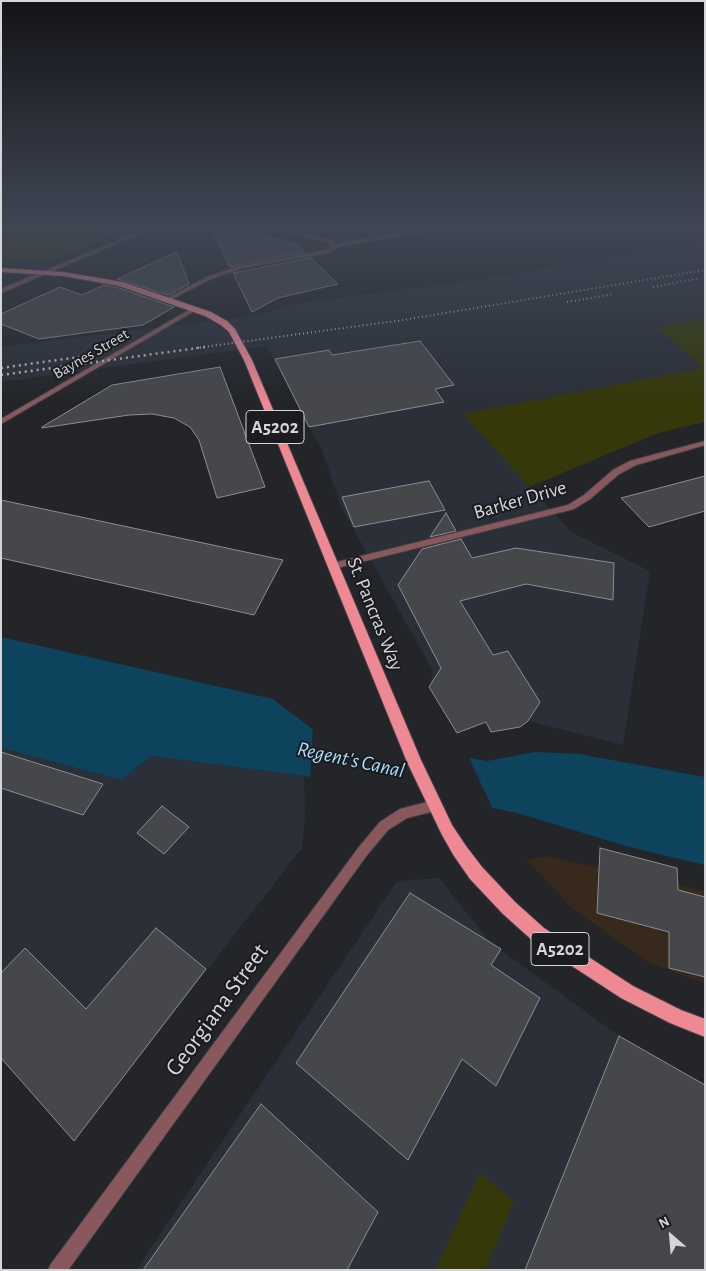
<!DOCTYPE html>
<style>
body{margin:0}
#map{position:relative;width:706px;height:1271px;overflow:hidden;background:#232529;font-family:"Alegreya Sans",sans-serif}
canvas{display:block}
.frame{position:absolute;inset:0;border:2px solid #d5d6d9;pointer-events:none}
.north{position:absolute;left:646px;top:1211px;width:50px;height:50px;-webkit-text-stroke:4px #1a1c1f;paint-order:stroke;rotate:333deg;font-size:14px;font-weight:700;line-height:20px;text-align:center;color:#d5d6d9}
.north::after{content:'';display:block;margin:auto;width:18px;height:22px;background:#d5d6d9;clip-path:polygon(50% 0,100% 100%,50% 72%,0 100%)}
</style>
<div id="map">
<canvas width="706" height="1271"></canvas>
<div class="frame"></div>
<div class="north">N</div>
</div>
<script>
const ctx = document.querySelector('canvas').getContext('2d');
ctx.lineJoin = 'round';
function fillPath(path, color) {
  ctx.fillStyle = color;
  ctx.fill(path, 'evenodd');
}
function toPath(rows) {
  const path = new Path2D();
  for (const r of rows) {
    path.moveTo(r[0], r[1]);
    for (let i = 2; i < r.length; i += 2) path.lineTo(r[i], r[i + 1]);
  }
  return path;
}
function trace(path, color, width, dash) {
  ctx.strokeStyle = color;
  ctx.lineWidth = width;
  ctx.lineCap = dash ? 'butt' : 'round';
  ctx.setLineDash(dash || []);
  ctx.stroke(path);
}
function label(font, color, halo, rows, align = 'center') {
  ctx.font = font + ' "Alegreya Sans",sans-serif';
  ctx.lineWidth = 4;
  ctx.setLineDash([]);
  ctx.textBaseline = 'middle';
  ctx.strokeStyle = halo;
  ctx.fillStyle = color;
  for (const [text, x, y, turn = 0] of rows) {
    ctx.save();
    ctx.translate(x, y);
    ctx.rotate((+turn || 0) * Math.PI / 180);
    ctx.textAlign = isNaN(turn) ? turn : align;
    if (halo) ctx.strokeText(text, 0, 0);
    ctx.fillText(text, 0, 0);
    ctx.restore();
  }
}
const built = toPath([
 [705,240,705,319,658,327,702,368,464,415,571,532,650,571,623,745,528,721,520,727,491,732,486,722,457,733,429,687,433,671,341,507,321,447,309,427,267,346,1,382,1,347,261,315,293,304,467,281],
 [1,748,121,780,151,756,304,776,305,815,302,848,74,1141,1,1058],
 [439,878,491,943,651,1059,705,1084,705,1270,136,1270,397,881]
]);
const industrial = toPath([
 [545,856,705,891,705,984,649,962,574,910,527,860]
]);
const green = toPath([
 [1,228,127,228,48,262,1,257],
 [705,319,705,422,658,433,529,487,463,414,702,368,657,327],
 [480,1173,514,1202,485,1270,435,1270]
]);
const water = toPath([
 [1,637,273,699,315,731,487,761,535,752,579,754,705,777,705,865,629,847,521,814,476,804,304,776,151,756,121,780,1,748]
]);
const pier = toPath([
 [313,727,316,729,468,756,492,807,310,778]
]);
const building = toPath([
 [211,228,238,228,298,245,305,252,230,267,211,228],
 [177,252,189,284,168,295,117,279,177,252],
 [311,258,338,284,278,298,252,312,233,273,311,258],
 [104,285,119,288,174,307,143,325,39,339,1,324,1,314,60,287,82,295,104,285],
 [420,341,454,385,435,389,444,402,309,427,275,359,329,350,332,355,420,341],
 [220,367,265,487,217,498,199,440,190,427,174,418,152,414,129,415,42,428,42,427,112,385,220,367],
 [705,476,705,511,649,527,621,498,705,476],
 [429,481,445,510,354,527,342,497,429,481],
 [1,500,114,524,283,560,254,615,1,558,1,500],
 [446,513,456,531,430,537,446,513],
 [461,539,472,558,516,548,614,563,613,600,526,584,460,601,493,655,508,651,540,702,528,721,520,727,491,732,486,722,457,733,429,687,441,668,398,585,422,549,461,539],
 [1,752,103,784,83,815,1,788,1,752],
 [162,806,189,827,164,854,137,833,162,806],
 [600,848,677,868,678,890,705,897,705,977,669,968,669,932,597,913,600,848],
 [410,893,501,949,491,965,540,998,496,1086,462,1059,408,1160,296,1063,410,893],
 [156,928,206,969,74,1141,1,1058,1,973,25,948,86,1009,156,928],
 [619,1036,705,1085,705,1270,525,1270,619,1036],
 [261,1104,378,1212,347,1270,143,1270,261,1104]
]);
const minor = toPath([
 [278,228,284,228,330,240,337,244,372,237,365,228,369,228,377,236,440,228,450,228,371,241,338,247,328,253,242,268,211,279,170,300,165,299,207,277,239,266,326,250,332,246,326,242,278,229,278,228],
 [705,441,705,445,636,465,619,474,590,499,574,509,333,569,328,566,333,563,568,505,584,495,613,470,630,461,705,441],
 [435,800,439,802,441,806,439,810,407,818,388,830,367,855,68,1270,48,1270,51,1264,359,847,380,822,400,809,435,800]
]);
const tertiary = toPath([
 [147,228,153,228,1,293,1,289,147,228],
 [194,307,197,309,196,310,1,424,1,419,194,307]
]);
const primary = toPath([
 [1,268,63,272,123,282,211,312,227,321,235,329,252,360,421,760,452,825,466,846,482,867,515,902,544,928,633,986,681,1010,705,1019,705,1037,670,1023,621,998,532,940,503,914,470,879,454,856,442,835,407,762,244,360,229,332,221,325,205,316,119,286,63,276,1,272,1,268]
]);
const railFar1 = toPath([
 [653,287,700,278],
 [567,302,614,294],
 [196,348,403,320,705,270]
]);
const rail = toPath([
 [1,368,79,357],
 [1,375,205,347]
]);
const farStreetnames = [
 ["Baynes Street",91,354,-30]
];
const shields = [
 [275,427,58],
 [560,949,58]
];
const shieldNames = [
 ["A5202",275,427],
 ["A5202",560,949]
];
const streetNames = [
 ["Barker Drive",520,500,-16],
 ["St. Pancras Way",375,614,68]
];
const waterNames = [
 ["Regent's Canal",351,760,12]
];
const nearStreetnames = [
 ["Georgiana Street",217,1010,-54]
];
fillPath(built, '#2a2f38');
fillPath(industrial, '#372a1c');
fillPath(green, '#353809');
fillPath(water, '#0d435c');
fillPath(pier, '#232529');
fillPath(building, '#45474b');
trace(building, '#8b8d92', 1);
trace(minor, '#3f4145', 2);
trace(tertiary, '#3f4145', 2);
trace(primary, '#3f4145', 2);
fillPath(minor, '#89585d');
fillPath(tertiary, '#89585d');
fillPath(primary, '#ee8994');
trace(railFar1, '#bcbdc0', 2, [1, 3]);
trace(rail, '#bcbdc0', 2.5, [2, 4]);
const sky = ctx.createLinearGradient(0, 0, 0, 405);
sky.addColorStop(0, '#131417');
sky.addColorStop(0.56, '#3f4654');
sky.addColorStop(1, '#3f465400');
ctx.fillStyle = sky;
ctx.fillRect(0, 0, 706, 405);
label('16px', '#d5d6d9', '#1a1c1f', farStreetnames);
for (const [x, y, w] of shields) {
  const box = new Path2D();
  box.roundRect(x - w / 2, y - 16.5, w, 33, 4);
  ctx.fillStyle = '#1a1c1f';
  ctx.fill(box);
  trace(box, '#d5d6d9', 1);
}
label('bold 19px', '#d5d6d9', null, shieldNames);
label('20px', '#d5d6d9', '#1a1c1f', streetNames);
label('italic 21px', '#a9defd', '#1a1c1f', waterNames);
label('24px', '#d5d6d9', '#1a1c1f', nearStreetnames);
</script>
